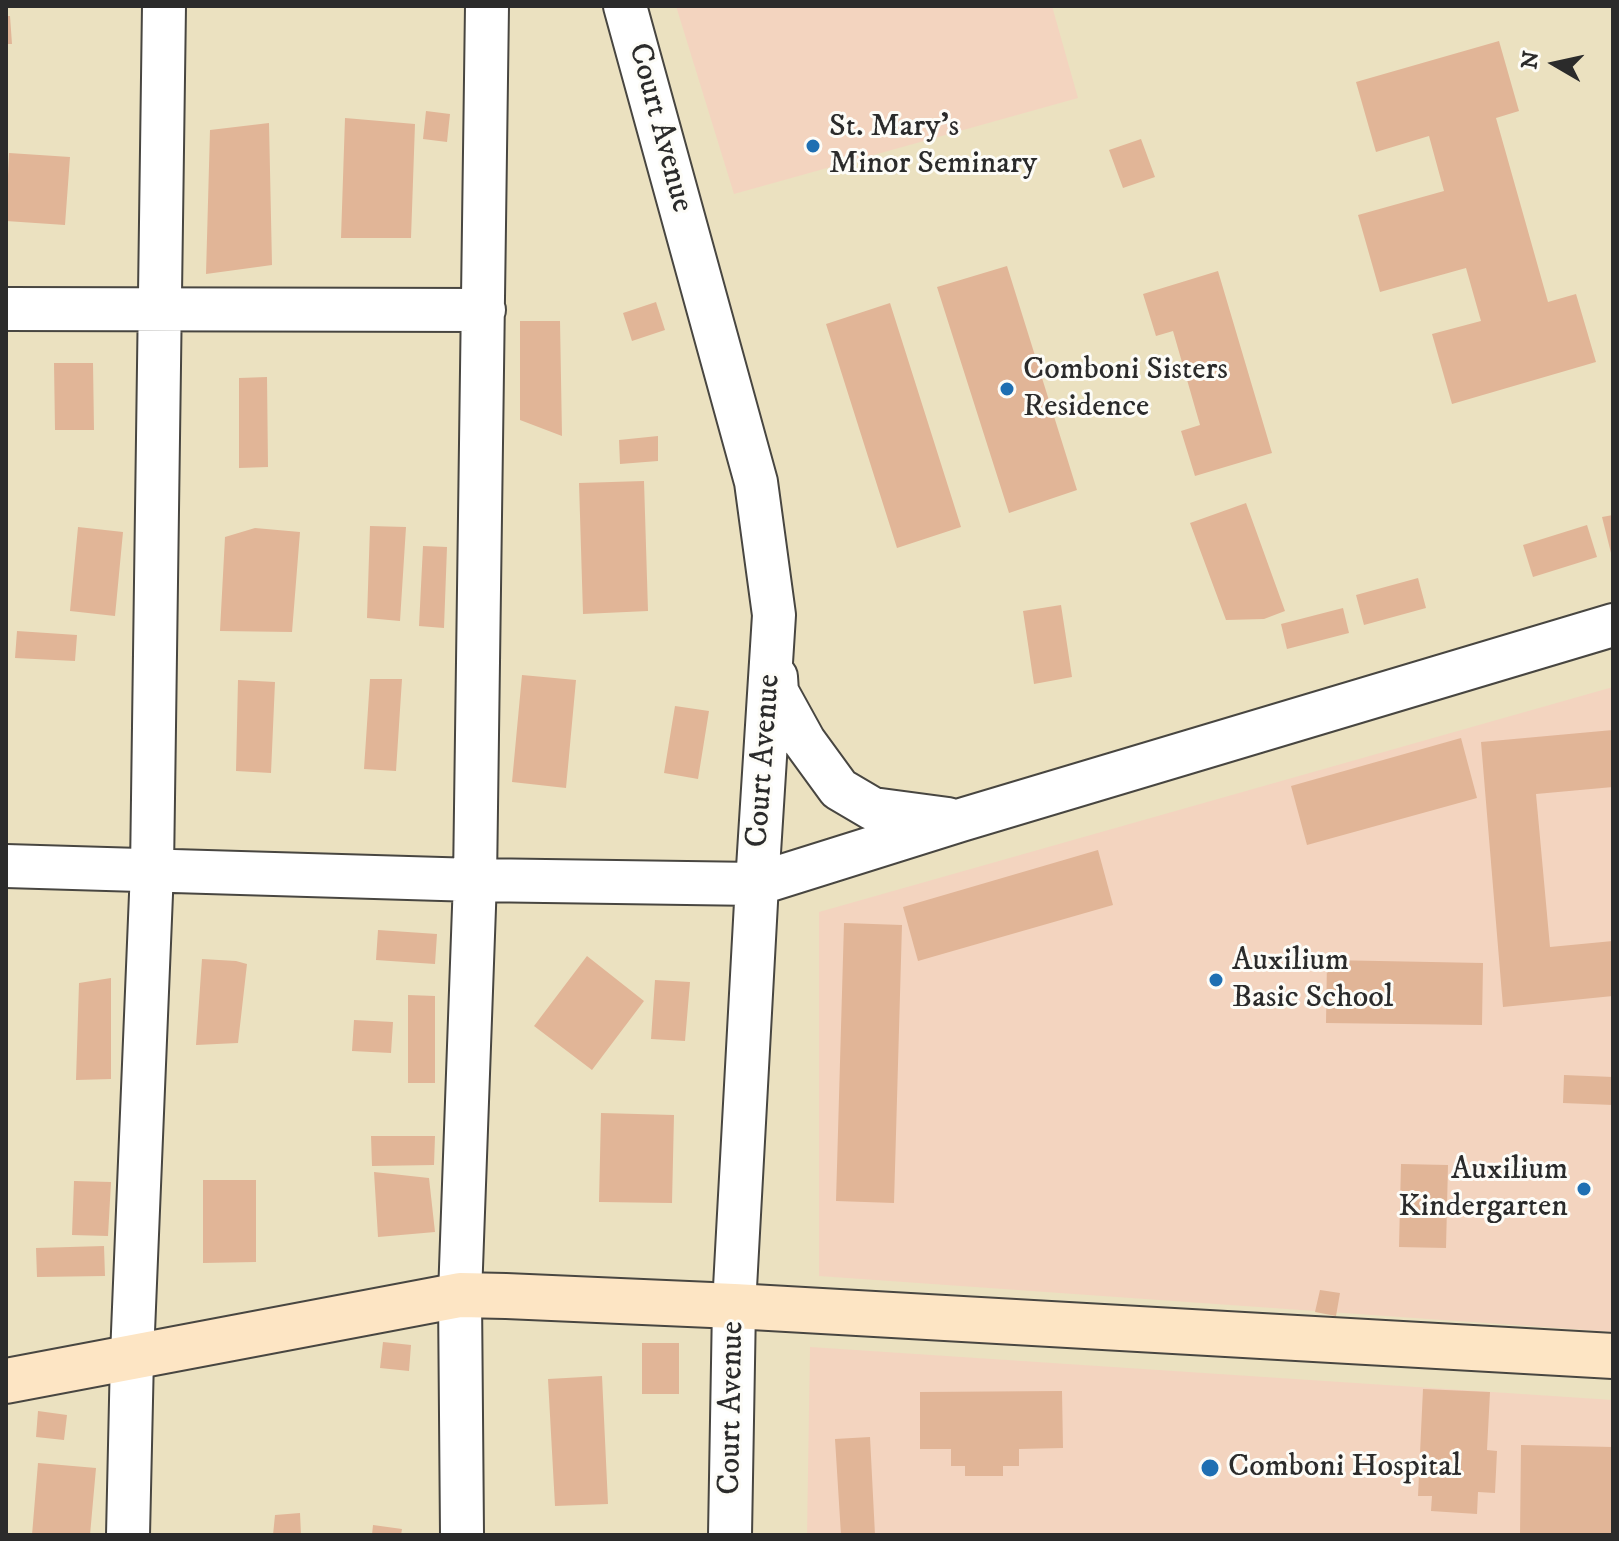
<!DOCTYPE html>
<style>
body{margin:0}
#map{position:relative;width:1619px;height:1541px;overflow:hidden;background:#ebe1c0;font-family:"IM FELL DW Pica",serif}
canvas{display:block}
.frame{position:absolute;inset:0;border:8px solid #2b2b2b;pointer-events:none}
.north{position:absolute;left:1515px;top:24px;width:80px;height:80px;-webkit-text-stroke:6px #fdfcf7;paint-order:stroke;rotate:279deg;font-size:22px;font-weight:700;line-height:32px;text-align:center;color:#2b2b2b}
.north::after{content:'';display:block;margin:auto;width:28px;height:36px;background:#2b2b2b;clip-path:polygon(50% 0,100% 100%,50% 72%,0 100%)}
</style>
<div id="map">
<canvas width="1619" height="1541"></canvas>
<div class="frame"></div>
<div class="north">N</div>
</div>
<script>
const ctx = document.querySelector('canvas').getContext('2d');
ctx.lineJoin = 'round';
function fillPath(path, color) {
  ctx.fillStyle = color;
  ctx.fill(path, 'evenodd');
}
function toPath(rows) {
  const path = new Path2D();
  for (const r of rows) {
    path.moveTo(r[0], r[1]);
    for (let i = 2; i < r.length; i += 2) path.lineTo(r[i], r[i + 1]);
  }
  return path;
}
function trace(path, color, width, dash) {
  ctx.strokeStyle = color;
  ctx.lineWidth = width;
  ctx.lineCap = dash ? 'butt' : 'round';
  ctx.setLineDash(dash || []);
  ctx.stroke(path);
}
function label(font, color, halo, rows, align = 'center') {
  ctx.font = font + ' "IM FELL DW Pica",serif';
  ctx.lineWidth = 6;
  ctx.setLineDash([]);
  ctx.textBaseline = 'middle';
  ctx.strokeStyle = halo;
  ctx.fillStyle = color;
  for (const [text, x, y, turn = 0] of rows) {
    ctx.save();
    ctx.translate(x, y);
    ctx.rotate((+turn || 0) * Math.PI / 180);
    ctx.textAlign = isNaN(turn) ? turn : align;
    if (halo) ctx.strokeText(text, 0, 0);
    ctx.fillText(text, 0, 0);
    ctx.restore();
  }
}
const built = toPath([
 [676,6,1052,6,1078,98,734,194],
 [1613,687,1613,1332,819,1276,819,912],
 [810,1347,1613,1400,1613,1535,807,1535]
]);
const building = toPath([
 [6,16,10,16,12,44,6,44],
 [1499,41,1519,111,1496,118,1548,302,1576,294,1596,362,1452,404,1432,334,1481,321,1466,268,1380,292,1358,215,1444,191,1429,136,1376,152,1356,82],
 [426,111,450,114,447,142,423,139],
 [345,118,415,124,411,238,341,238],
 [269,123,272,265,206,274,210,130],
 [1141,139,1155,177,1123,188,1109,150],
 [9,153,70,157,65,225,6,221],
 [1007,266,1077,490,1009,513,937,287],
 [1218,271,1272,453,1195,476,1181,431,1200,425,1173,331,1156,336,1143,294],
 [656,302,665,330,632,341,623,313],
 [890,303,961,527,897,548,826,324],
 [520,321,560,321,562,436,520,420],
 [54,363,93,363,94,430,55,430],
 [267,377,268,467,239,468,239,378],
 [658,436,658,461,620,464,619,440],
 [644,481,648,611,583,614,579,483],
 [1246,503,1285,611,1264,619,1226,620,1190,523],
 [1613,515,1613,557,1612,557,1602,517],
 [1587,525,1597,557,1533,577,1523,545],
 [370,526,406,527,400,621,367,618],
 [78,527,123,532,115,616,70,611],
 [255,528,300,532,292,632,220,631,225,537],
 [423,546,447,547,444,628,419,626],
 [1418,578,1426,608,1364,625,1356,595],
 [1061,605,1072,677,1034,684,1023,611],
 [1343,608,1349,633,1287,649,1281,624],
 [17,631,77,635,75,661,15,658],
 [522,675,576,680,566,788,512,782],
 [370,679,402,679,396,771,364,769],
 [238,680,275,682,271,773,236,771],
 [675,706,709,711,698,779,664,773],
 [1613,730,1613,787,1536,794,1550,947,1613,941,1613,996,1503,1007,1481,742],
 [1461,738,1477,798,1307,845,1291,786],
 [1098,850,1113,905,918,961,903,907],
 [844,923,902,925,894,1203,836,1201],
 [378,930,437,934,435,964,376,960],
 [587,956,644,1001,592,1070,534,1026],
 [202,959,236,961,247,964,238,1043,196,1045],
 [1327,960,1483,963,1482,1025,1326,1023],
 [111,978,111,1079,76,1080,79,983],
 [655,980,690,982,685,1041,651,1039],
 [408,995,435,996,435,1083,408,1083],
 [354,1020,393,1022,391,1053,352,1051],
 [1564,1075,1613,1077,1613,1105,1563,1103],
 [601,1113,674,1115,672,1203,599,1202],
 [371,1136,435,1136,434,1165,372,1166],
 [1401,1164,1448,1165,1446,1248,1399,1247],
 [374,1172,429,1178,435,1232,378,1237],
 [203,1180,256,1180,256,1262,203,1263],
 [74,1181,111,1182,108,1236,72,1235],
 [104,1246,105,1276,37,1277,36,1248],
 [1320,1290,1340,1293,1336,1316,1315,1312],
 [383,1342,411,1345,409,1371,380,1368],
 [642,1343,679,1343,679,1394,642,1394],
 [602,1376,608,1504,555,1506,548,1379],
 [1423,1389,1490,1392,1487,1450,1497,1451,1495,1493,1478,1492,1477,1514,1431,1511,1432,1496,1418,1496],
 [1062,1391,1063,1448,1019,1449,1019,1466,1003,1466,1003,1476,965,1476,965,1466,951,1466,951,1449,920,1449,920,1392],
 [38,1411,67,1415,64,1440,36,1437],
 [870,1437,875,1535,841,1535,835,1439],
 [1521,1445,1613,1447,1613,1535,1520,1535],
 [38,1463,96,1468,90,1535,32,1535],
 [300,1513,301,1535,273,1535,275,1515],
 [373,1525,402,1529,401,1535,372,1535]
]);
const street = toPath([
 [625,6,756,482,774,615,757,884,734,1306,730,1535],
 [6,309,484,310],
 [776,677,777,692,804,741,839,789,873,809,948,819],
 [6,866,475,880,757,884,961,820,1613,625],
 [128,1535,132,1356,152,870,164,6],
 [462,1535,460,1295,475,880,487,6]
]);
const secondary = toPath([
 [6,1381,460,1295,506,1296,734,1306,1613,1356]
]);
const markers = [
 [813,146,8,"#1f6fb2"],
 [1007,389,8,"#1f6fb2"],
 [1216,980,8,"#1f6fb2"],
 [1584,1189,8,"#1f6fb2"],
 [1210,1468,10,"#1f6fb2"]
];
const streetNames = [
 ["Court Avenue",659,128,75],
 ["Court Avenue",765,761,-86],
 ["Court Avenue",733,1408,-89]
];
const poiNames = [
 ["St. Mary's",829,128],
 ["Minor Seminary",829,165],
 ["Comboni Sisters",1023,371],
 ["Residence",1023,408],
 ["Auxilium",1232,962],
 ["Basic School",1232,999],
 ["Auxilium",1568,1171,"right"],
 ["Kindergarten",1568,1208,"right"],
 ["Comboni Hospital",1228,1468]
];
fillPath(built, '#f3d4bf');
fillPath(building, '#e1b597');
trace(street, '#484641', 46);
trace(secondary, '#484641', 48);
trace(street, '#fff', 42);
trace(secondary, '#fde5c4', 44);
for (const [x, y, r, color] of markers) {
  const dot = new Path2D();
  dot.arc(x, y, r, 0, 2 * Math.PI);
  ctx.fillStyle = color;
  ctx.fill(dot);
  trace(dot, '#fdfcf7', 3);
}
label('32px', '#2b2b2b', '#fdfcf7', streetNames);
label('32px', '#2b2b2b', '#fdfcf7', poiNames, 'left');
</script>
